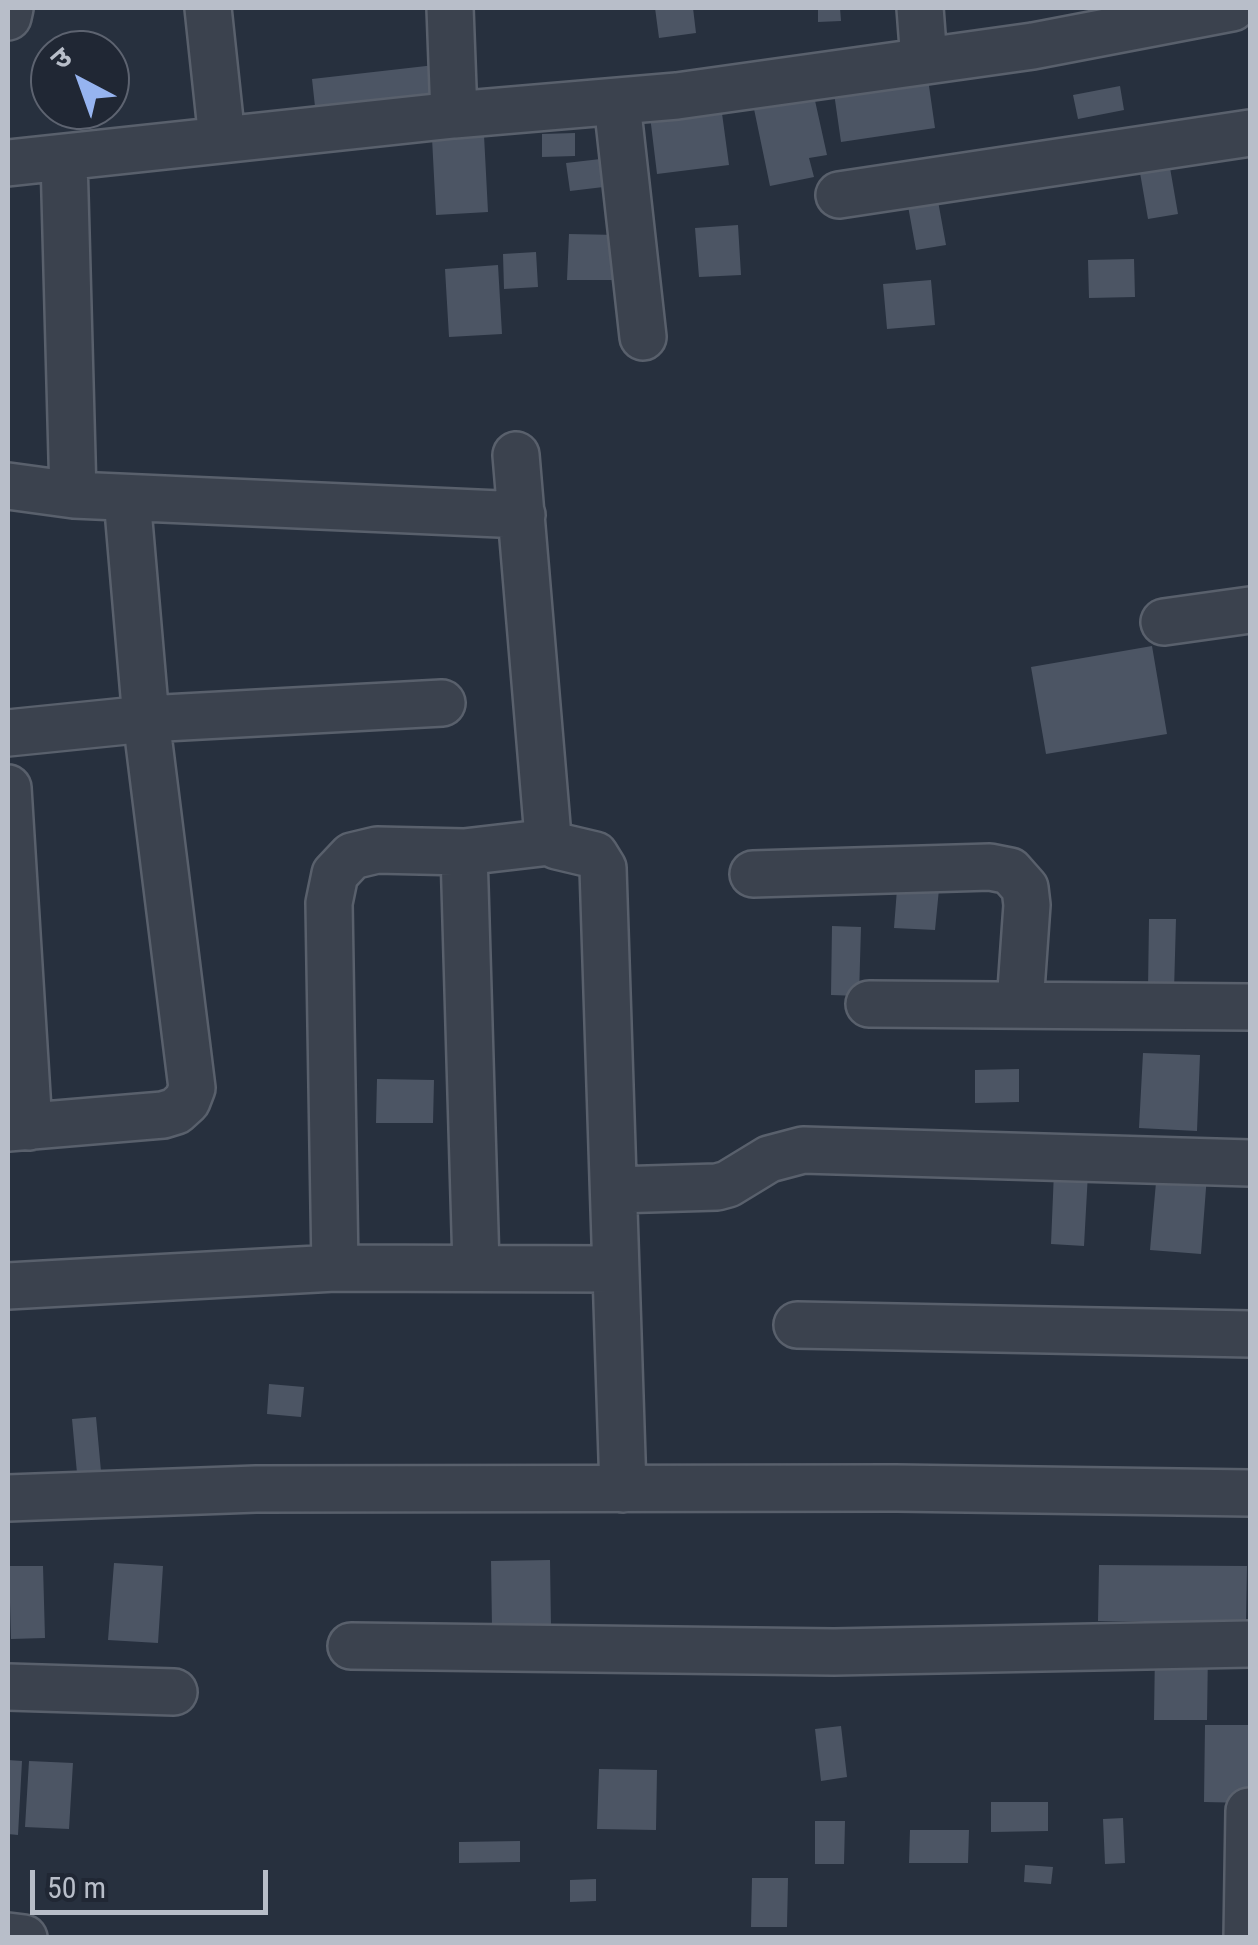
<!DOCTYPE html>
<meta charset="utf-8">
<style>
body{margin:0}
#map{position:relative;width:1258px;height:1945px;overflow:hidden;background:#27303e;font-family:"Roboto Condensed","Noto Sans Devanagari",sans-serif}
canvas{display:block}
.frame{position:absolute;inset:0;border:10px solid #b8bec9;pointer-events:none}
.north{position:absolute;left:30px;top:30px;width:100px;height:100px;box-sizing:border-box;background:#202734;border:2px solid #5d6370;border-radius:50%;rotate:319deg;font-size:28px;font-weight:700;line-height:40px;text-align:center;color:#b8bec9}
.north::after{content:'';display:block;margin:auto;width:35px;height:45px;background:#96b4f0;clip-path:polygon(50% 0,100% 100%,50% 72%,0 100%)}
.scale{position:absolute;left:30px;top:1870px;width:238px;height:45px;box-sizing:border-box;border:5px solid #b8bec9;border-top:0;padding-left:12px;font-size:30px;line-height:35px;white-space:nowrap;color:#b8bec9;-webkit-text-stroke:8px #202734;paint-order:stroke}
</style>
<div id="map">
<canvas width="1258" height="1945"></canvas>
<div class="frame"></div>
<div class="north">उ</div>
<div class="scale">50 m</div>
</div>
<script>
const ctx = document.querySelector('canvas').getContext('2d');
ctx.lineJoin = 'round';
function fillPath(path, color) {
  ctx.fillStyle = color;
  ctx.fill(path, 'evenodd');
}
function toPath(rows) {
  const path = new Path2D();
  for (const r of rows) {
    path.moveTo(r[0], r[1]);
    for (let i = 2; i < r.length; i += 2) path.lineTo(r[i], r[i + 1]);
  }
  return path;
}
function trace(path, color, width, dash) {
  ctx.strokeStyle = color;
  ctx.lineWidth = width;
  ctx.lineCap = dash ? 'butt' : 'round';
  ctx.setLineDash(dash || []);
  ctx.stroke(path);
}
const building = toPath([
 [655,8,693,8,696,33,659,38],
 [818,8,840,8,841,21,818,22],
 [435,65,441,111,317,125,312,79],
 [928,79,935,128,841,142,834,93],
 [1120,86,1124,110,1078,119,1073,95],
 [814,96,827,155,809,158,814,177,770,186,754,109],
 [721,106,729,165,657,174,650,116],
 [575,133,575,156,542,157,542,134],
 [484,135,488,212,436,215,432,138],
 [609,158,612,186,570,191,566,163],
 [1169,162,1178,214,1148,219,1139,167],
 [938,201,946,245,916,250,908,206],
 [738,225,741,275,699,277,695,228],
 [569,234,618,235,617,280,567,280],
 [536,252,538,287,504,289,503,254],
 [1134,259,1135,297,1089,298,1088,260],
 [498,265,502,334,449,337,445,269],
 [931,280,935,325,887,329,883,284],
 [1152,646,1167,734,1046,754,1031,667],
 [898,876,940,879,935,930,894,928],
 [1149,919,1176,919,1174,991,1148,990],
 [832,926,861,927,859,996,831,995],
 [1143,1053,1200,1055,1197,1131,1139,1128],
 [1019,1069,1019,1102,975,1103,975,1070],
 [377,1079,434,1080,433,1123,376,1123],
 [1054,1171,1088,1173,1084,1246,1051,1244],
 [1157,1171,1207,1175,1201,1254,1150,1250],
 [269,1384,304,1387,301,1417,267,1414],
 [96,1417,102,1482,78,1484,72,1419],
 [550,1560,551,1627,492,1628,491,1561],
 [114,1563,163,1566,158,1643,108,1640],
 [1099,1565,1247,1566,1246,1622,1098,1621],
 [9,1566,43,1566,45,1638,11,1639],
 [1155,1649,1208,1650,1207,1720,1154,1720],
 [1205,1725,1250,1725,1250,1803,1204,1802],
 [841,1726,847,1777,821,1781,815,1729],
 [8,1760,22,1761,18,1835,8,1834],
 [29,1761,73,1763,69,1829,25,1827],
 [599,1769,657,1770,656,1830,597,1829],
 [991,1802,1048,1802,1048,1831,991,1832],
 [1123,1818,1125,1863,1105,1864,1103,1819],
 [815,1821,845,1821,844,1864,815,1864],
 [910,1830,969,1830,968,1863,909,1863],
 [520,1841,520,1862,459,1863,459,1842],
 [1025,1865,1053,1867,1051,1884,1024,1882],
 [752,1878,788,1878,787,1927,751,1927],
 [596,1879,596,1901,570,1902,570,1880]
]);
const minor = toPath([
 [208,8,222,139],
 [450,8,454,115],
 [920,8,924,61],
 [8,17,10,8],
 [617,103,643,337],
 [64,158,73,495],
 [8,163,454,115,677,96,1033,46,1232,8],
 [839,195,1250,133],
 [516,455,548,837,557,846,595,855,603,868,623,1489],
 [8,486,74,495,522,515],
 [1164,622,1250,610],
 [8,733,146,719,442,703],
 [8,788,29,1127],
 [464,852,476,1266],
 [753,874,990,867,1010,871,1025,888,1027,905,1020,1004],
 [869,1004,1250,1007],
 [8,1128,163,1115,176,1111,187,1101,192,1088,146,719,127,498],
 [614,1190,717,1187,728,1184,769,1159,803,1150,1250,1163],
 [335,1268,329,903,335,874,352,856,377,850,464,852,550,842],
 [8,1286,335,1268,615,1269],
 [797,1325,1250,1334],
 [8,1498,256,1489,896,1488,1250,1493],
 [351,1646,834,1652,1250,1644],
 [8,1687,174,1692],
 [8,1936,24,1938],
 [1247,1938,1249,1811]
]);
fillPath(building, '#4c5564');
trace(minor, '#59606c', 50);
trace(minor, '#3b424e', 45);
</script>
